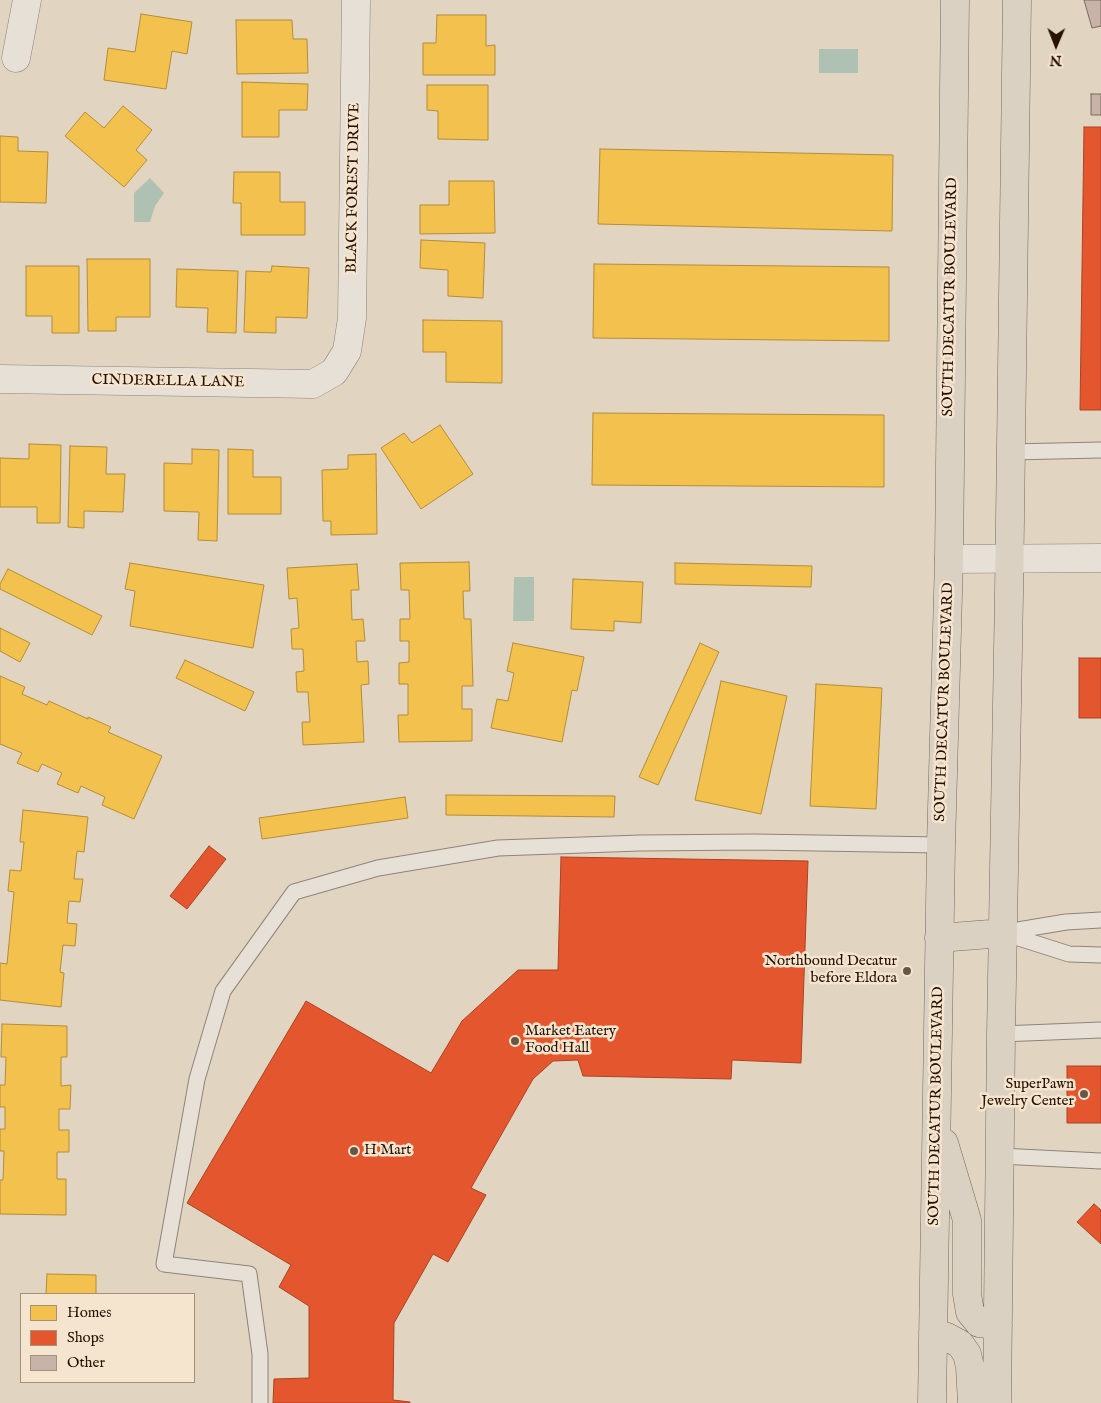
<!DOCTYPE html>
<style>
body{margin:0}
#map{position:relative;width:1101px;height:1403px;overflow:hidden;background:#e1d4c1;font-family:"IM FELL English",serif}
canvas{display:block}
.legend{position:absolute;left:20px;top:1293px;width:175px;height:90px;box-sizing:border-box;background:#f5e4ce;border:1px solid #a2907d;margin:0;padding:6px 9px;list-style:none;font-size:15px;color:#261103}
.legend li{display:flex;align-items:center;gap:10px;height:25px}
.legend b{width:25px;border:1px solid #a2907d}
.north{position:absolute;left:1031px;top:20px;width:50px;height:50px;-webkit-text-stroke:4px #f5e4ce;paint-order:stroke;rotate:181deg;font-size:14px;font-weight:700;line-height:20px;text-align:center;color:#261103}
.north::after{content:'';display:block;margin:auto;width:18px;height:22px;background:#261103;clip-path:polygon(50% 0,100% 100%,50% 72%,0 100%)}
</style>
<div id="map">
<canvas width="1101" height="1403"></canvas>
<ul class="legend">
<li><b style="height:14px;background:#f2c14e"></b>Homes</li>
<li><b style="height:14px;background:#e4572e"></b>Shops</li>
<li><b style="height:14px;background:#c7b3a7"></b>Other</li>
</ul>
<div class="north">N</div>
</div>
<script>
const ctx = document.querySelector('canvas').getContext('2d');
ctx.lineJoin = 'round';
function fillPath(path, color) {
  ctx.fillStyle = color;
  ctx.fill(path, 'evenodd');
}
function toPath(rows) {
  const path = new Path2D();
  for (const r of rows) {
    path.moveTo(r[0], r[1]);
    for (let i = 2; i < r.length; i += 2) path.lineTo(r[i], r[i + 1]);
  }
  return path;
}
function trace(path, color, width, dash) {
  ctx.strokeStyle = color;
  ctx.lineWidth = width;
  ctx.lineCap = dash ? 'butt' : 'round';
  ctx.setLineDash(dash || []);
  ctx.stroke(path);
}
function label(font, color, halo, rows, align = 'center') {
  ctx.font = font + ' "IM FELL English",serif';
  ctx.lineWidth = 5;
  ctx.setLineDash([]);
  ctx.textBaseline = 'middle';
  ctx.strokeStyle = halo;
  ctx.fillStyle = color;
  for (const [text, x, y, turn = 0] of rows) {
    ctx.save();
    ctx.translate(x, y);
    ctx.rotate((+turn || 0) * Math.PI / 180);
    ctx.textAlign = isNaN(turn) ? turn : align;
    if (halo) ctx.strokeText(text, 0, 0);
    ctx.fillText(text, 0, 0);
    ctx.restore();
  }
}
const water = toPath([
 [819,49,858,49,858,73,819,73],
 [150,178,164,193,155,206,150,222,134,222,134,193],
 [514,577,534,577,534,621,513,621]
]);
const homes = toPath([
 [141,14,192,22,187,54,172,51,166,89,104,80,108,48,135,52,141,14],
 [437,15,486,15,486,46,495,45,495,75,423,75,423,43,436,43,437,15],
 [236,20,292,20,293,39,307,39,308,73,237,74,236,20],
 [242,82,308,84,307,110,279,110,279,137,242,137,242,82],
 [427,85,488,85,488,140,438,139,438,111,427,110,427,85],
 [123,106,152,130,136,150,147,160,124,187,65,136,85,112,104,128,123,106],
 [0,136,18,137,18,151,48,152,46,203,0,202,0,136],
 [600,149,893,155,892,231,598,224,600,149],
 [234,172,280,172,280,202,305,202,305,235,241,235,241,203,233,203,234,172],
 [449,181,494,181,495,233,420,234,420,205,449,205,449,181],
 [421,240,485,243,483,298,448,296,448,270,420,268,421,240],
 [87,259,150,259,150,317,116,317,116,331,88,331,87,259],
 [594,264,889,267,889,341,593,338,594,264],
 [26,266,79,266,79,333,52,333,52,316,26,316,26,266],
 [272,266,309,268,307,318,276,317,276,333,244,332,246,271,271,272,272,266],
 [177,269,238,271,236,333,207,332,208,308,176,307,177,269],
 [423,320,502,321,502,383,446,382,446,352,423,352,423,320],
 [593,413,884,415,884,487,592,485,593,413],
 [440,425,473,474,421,509,381,448,404,433,412,443,440,425],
 [29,444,61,445,60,523,37,523,37,507,0,507,0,458,29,459,29,444],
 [70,446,107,447,106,474,125,474,123,512,84,511,84,528,68,527,70,446],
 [192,449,219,450,217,541,198,540,199,512,164,511,164,463,192,464,192,449],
 [228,449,253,450,253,477,281,477,281,514,228,514,228,449],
 [376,454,377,534,331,535,331,521,323,521,322,470,348,469,348,455,376,454],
 [469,562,470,591,463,591,464,619,471,619,473,686,462,686,462,709,472,709,472,741,399,742,398,715,408,715,408,684,399,684,399,663,409,662,409,641,400,641,400,619,410,619,409,590,401,590,400,563,469,562],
 [130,563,264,585,253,648,130,626,135,591,125,589,130,563],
 [675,563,812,566,811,587,675,584,675,563],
 [357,564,359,590,351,590,352,620,363,619,365,641,356,641,357,662,368,661,369,684,361,685,364,742,303,745,302,722,310,722,308,692,297,692,296,672,304,671,303,649,292,649,291,629,299,628,297,598,289,599,287,568,357,564],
 [8,569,102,616,92,635,0,589,0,584,8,569],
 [573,579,643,582,641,623,614,621,614,631,571,629,573,579],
 [0,628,30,643,20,662,0,651,0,628],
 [513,643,584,657,577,691,572,690,562,742,491,728,497,699,508,701,514,673,507,671,513,643],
 [700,643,719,652,658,785,639,777,700,643],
 [185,660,254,692,245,711,176,678,185,660],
 [0,676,25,687,22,694,47,705,49,701,88,719,88,717,111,727,108,732,162,756,134,819,102,805,105,797,81,786,78,793,57,784,62,773,42,764,38,772,17,763,22,753,0,744,0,676],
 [721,681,787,696,761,814,695,800,721,681],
 [816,684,882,688,876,809,810,806,816,684],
 [446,795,615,796,614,817,446,815,446,795],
 [405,797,408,818,262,839,259,818,405,797],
 [23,810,88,817,84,852,77,851,74,879,83,879,80,902,69,901,67,923,77,924,75,946,63,945,60,972,64,973,61,1007,0,1000,0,963,7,964,14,892,8,891,10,870,21,871,24,842,20,842,23,810],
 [2,1024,67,1026,67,1057,61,1057,61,1086,71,1085,70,1109,59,1109,59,1130,69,1130,69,1152,57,1152,57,1179,66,1179,66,1215,0,1214,0,1180,3,1180,4,1151,0,1151,0,1129,5,1129,5,1107,0,1107,0,1085,5,1085,6,1057,1,1057,2,1024],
 [47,1274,96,1275,96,1294,46,1294,47,1274]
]);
const shops = toPath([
 [1084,127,1101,127,1101,410,1080,410,1084,127],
 [1079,658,1101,658,1101,718,1079,718,1079,658],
 [209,846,226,859,187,909,170,896,209,846],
 [561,857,808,861,801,1063,732,1060,731,1079,583,1076,578,1060,553,1061,533,1079,471,1188,486,1195,448,1262,433,1254,394,1323,393,1400,410,1402,410,1403,273,1403,274,1379,309,1378,309,1306,279,1287,291,1265,187,1203,306,1001,431,1073,462,1021,518,970,558,970,561,857],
 [1067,1066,1101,1066,1101,1123,1067,1123,1067,1066],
 [1094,1204,1101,1210,1101,1244,1077,1222,1094,1204]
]);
const building = toPath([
 [1084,0,1101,0,1101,26,1092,28,1084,0],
 [1091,94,1101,94,1101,115,1091,115,1091,94]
]);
const lane = toPath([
 [1010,452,1101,450],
 [1006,932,1066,922,1101,920],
 [1003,933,1069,954,1101,955],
 [1001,1034,1101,1030],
 [1000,1156,1101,1161],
 [260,1403,260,1354,249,1274,164,1264,197,1079,223,991,294,892,378,868,498,848,640,843,754,842,941,845]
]);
const street = toPath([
 [16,58,27,0],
 [0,379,313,384,334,372,347,351,352,318,356,0],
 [949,559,1101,558]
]);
const primary = toPath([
 [939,938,1003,933],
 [944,1143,967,1220,967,1294,970,1312,979,1323,998,1325],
 [933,1333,947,1337,960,1344,967,1354,970,1367,972,1403],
 [932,1403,941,845,949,559,955,0],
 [997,1403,1001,1034,1009,594,1017,0]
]);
const markers = [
 [907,971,5,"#675546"],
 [515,1041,5,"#675546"],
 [1084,1094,5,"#675546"],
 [354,1151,5,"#675546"]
];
const streetNames = [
 ["BLACK FOREST DRIVE",354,188,-89],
 ["SOUTH DECATUR BOULEVARD",951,297,-89],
 ["CINDERELLA LANE",168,382,1],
 ["SOUTH DECATUR BOULEVARD",945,702,-88],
 ["SOUTH DECATUR BOULEVARD",937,1106,-89]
];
const poiNames = [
 ["Northbound Decatur",897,962],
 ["before Eldora",897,979],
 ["Market Eatery",525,1032,"left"],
 ["Food Hall",525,1049,"left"],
 ["SuperPawn",1074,1085],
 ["Jewelry Center",1074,1102],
 ["H Mart",364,1151,"left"]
];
fillPath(water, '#afc1b2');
fillPath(homes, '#f2c14e');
trace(homes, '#b58c38', 1);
fillPath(shops, '#e4572e');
trace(shops, '#ab4221', 1);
fillPath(building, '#c7b3a7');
trace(building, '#746a5f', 1);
trace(lane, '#8e8478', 17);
trace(street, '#8e8478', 29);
trace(primary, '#746a5f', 29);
trace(lane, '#e7e0d7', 15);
trace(street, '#e7e0d7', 28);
trace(primary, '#dbd1c2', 28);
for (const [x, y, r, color] of markers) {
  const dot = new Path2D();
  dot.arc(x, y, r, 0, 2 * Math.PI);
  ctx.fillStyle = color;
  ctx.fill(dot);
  trace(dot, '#f5e4ce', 2);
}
label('15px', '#261103', '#f5e4ce', streetNames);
label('15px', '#261103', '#f5e4ce', poiNames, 'right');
</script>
